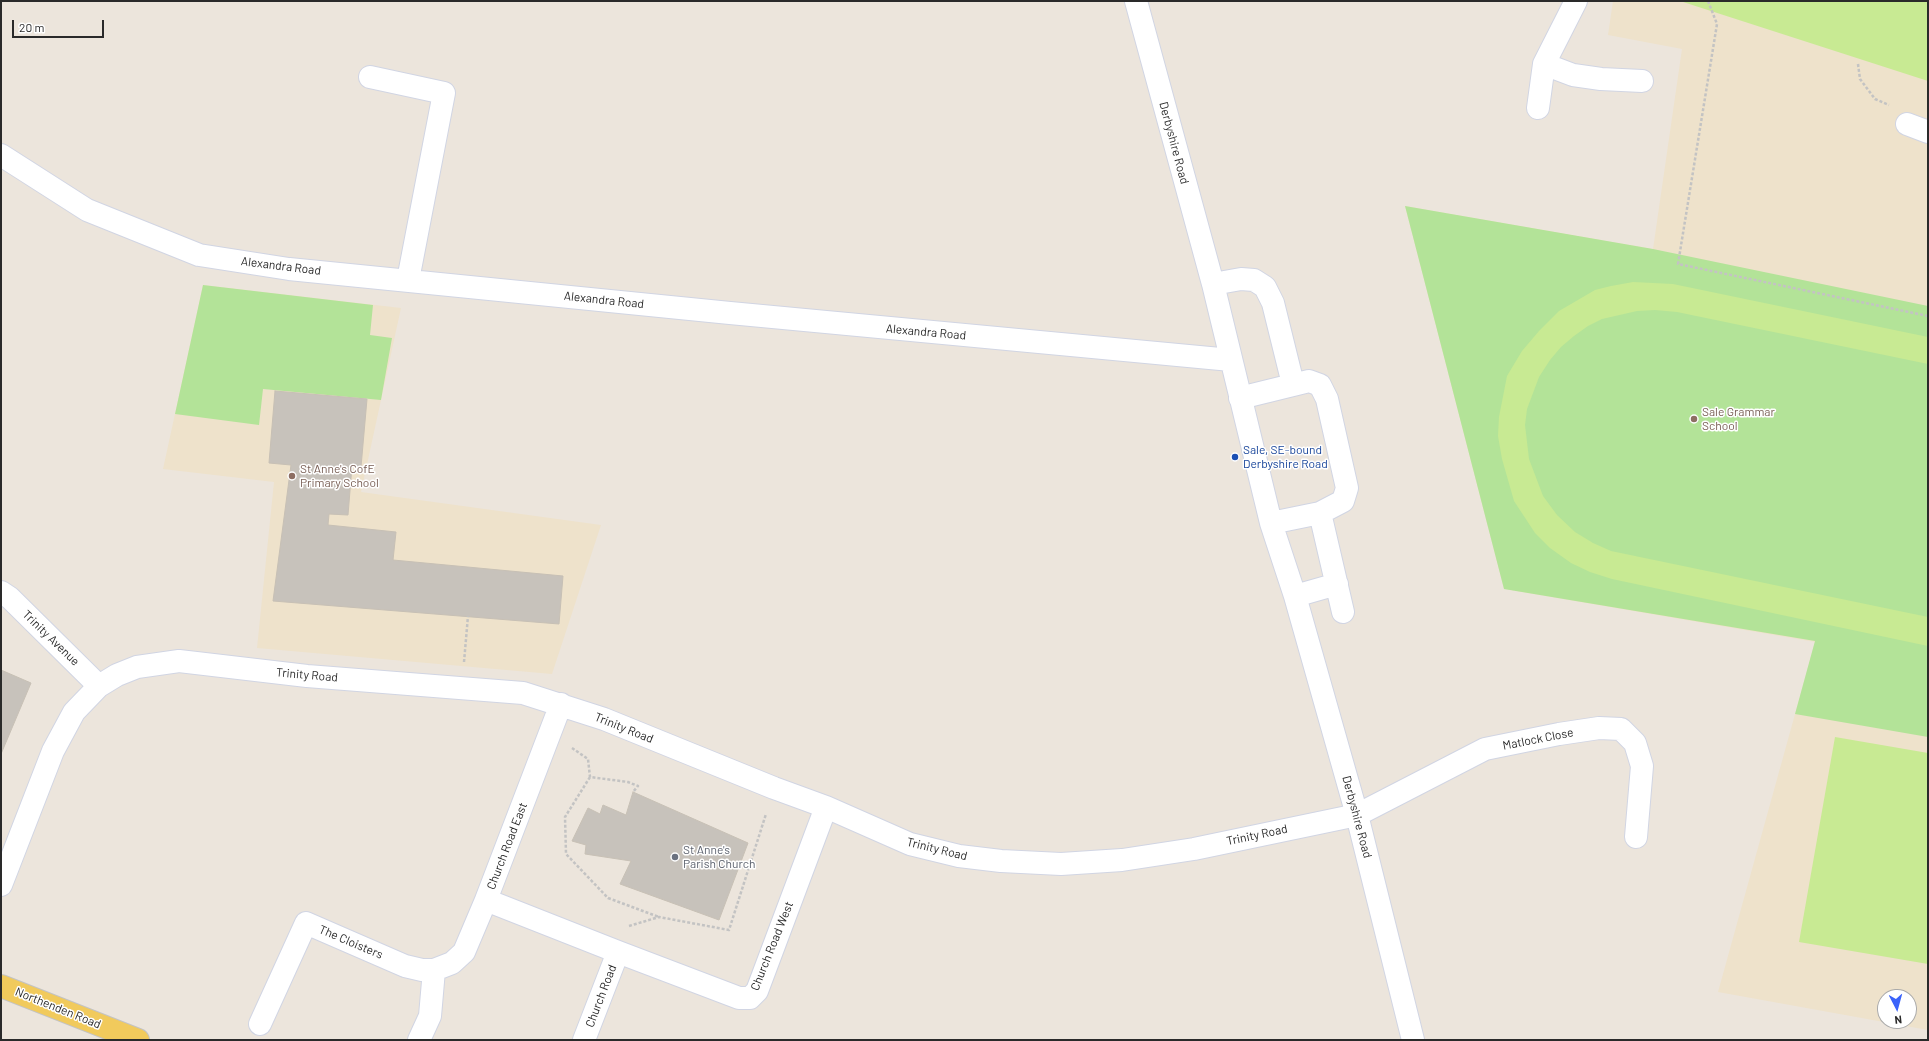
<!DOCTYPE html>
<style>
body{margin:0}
#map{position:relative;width:1929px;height:1041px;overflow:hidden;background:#ece5dc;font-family:Barlow,sans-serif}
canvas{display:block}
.frame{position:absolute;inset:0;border:2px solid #2a2a2a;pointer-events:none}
.north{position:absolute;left:1877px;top:989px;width:40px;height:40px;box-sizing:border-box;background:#fff;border:1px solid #aaa;border-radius:50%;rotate:174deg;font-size:11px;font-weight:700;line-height:16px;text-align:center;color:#2a2a2a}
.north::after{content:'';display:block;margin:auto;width:14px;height:18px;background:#3b63fa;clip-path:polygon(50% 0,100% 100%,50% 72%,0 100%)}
.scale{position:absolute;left:12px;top:20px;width:92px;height:18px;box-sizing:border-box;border:2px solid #2a2a2a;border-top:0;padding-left:5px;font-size:12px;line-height:14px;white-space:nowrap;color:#2a2a2a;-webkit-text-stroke:3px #fff;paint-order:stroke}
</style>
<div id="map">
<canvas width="1929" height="1041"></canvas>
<div class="frame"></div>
<div class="north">N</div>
<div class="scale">20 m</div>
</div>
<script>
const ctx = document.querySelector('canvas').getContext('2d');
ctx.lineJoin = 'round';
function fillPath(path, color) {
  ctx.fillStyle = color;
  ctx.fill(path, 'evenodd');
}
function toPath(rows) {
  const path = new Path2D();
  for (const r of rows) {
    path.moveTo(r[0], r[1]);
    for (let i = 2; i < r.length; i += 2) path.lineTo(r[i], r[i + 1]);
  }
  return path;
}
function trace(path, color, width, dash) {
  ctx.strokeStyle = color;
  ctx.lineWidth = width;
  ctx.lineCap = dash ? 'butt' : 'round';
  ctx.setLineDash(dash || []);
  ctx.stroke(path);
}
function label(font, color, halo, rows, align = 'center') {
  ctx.font = font + ' Barlow,sans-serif';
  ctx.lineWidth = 3;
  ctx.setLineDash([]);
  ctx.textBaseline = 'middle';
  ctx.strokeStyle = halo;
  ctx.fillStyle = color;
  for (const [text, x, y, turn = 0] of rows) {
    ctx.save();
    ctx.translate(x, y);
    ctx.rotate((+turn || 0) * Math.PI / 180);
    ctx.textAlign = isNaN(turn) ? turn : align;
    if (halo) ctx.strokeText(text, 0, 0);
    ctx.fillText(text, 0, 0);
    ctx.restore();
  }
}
const education = toPath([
 [1613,1,1928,1,1928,1030,1718,992,1815,642,1504,589,1405,206,1653,249,1682,49,1608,35],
 [1885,997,1909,997,1909,1021,1885,1021],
 [203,285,401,308,361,492,601,525,552,674,257,648,274,482,163,469]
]);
const green = toPath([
 [1405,206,1653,249,1928,306,1928,737,1795,714,1815,641,1504,589],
 [203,285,373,305,370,335,392,338,381,400,263,389,259,425,175,414]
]);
const pitch = toPath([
 [1680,1,1928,1,1928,81],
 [1633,282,1673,284,1928,337,1928,364,1677,312,1655,310,1637,311,1602,319,1588,326,1574,336,1561,347,1550,360,1539,377,1527,409,1525,425,1529,459,1543,496,1557,515,1575,532,1593,543,1611,551,1928,617,1928,646,1612,579,1590,572,1571,563,1550,548,1535,533,1514,501,1502,459,1498,436,1499,417,1507,376,1522,351,1539,331,1559,311,1595,290,1611,286],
 [1835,737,1928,753,1928,964,1799,942]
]);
const building = toPath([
 [275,391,367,399,361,467,352,466,348,515,329,514,328,525,396,532,393,560,563,576,559,624,273,601,291,465,269,463,275,391],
 [1,670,31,683,1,754,1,670],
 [633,792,748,843,719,920,620,884,631,861,585,854,586,845,572,841,588,808,600,814,603,805,626,815,633,792]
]);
const path = toPath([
 [1708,1,1717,24,1678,264,1928,316],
 [1858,64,1860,79,1875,99,1889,105],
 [464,662,468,616],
 [572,748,588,759,590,777,628,782,638,786,633,792],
 [590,777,565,817,566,854,608,898,659,917],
 [629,926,659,917,729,930,766,814]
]);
const minor = toPath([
 [1136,1,1213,284,1271,523,1295,596,1357,815,1413,1040],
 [1544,64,1573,75,1601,79,1642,81],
 [370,77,444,93,408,280],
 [1538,108,1544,64,1576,1],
 [1907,124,1928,132],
 [1,155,87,210,199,255,289,269,730,313,1231,360],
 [1213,284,1241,279,1254,280,1265,287,1273,303,1293,384],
 [1240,398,1309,381,1320,385,1327,399,1347,488,1343,501,1320,513,1271,523],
 [1320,513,1343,612],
 [1,592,10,598,99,686],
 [1295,596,1337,584],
 [561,704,486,900,618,952,739,998,750,998,757,991,826,807],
 [1,885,53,751,74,712,99,686,117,675,137,667,179,661,307,676,523,693,604,719,774,788,826,807,910,844,959,856,1001,861,1061,864,1122,860,1194,849,1357,815,1485,749,1559,734,1599,728,1621,729,1635,743,1642,766,1636,837],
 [260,1024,306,923,405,966,422,970,434,970,452,963,464,952,486,900],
 [419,1040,430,1016,434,970],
 [584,1040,618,952]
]);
const major = toPath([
 [1,986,138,1040]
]);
const markers = [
 [1694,419,4,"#8d6e63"],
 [1235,457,4,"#1a4fb4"],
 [292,476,4,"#8d6e63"],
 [675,857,4,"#6b7280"]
];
const streetNames = [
 ["Derbyshire Road",1174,143,75],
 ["Alexandra Road",281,266,7],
 ["Alexandra Road",604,300,6],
 ["Alexandra Road",926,332,5],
 ["Trinity Avenue",51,638,44],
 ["Trinity Road",307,675,5],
 ["Trinity Road",624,728,22],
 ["Matlock Close",1538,739,-11],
 ["Derbyshire Road",1357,817,75],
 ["Trinity Road",1257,835,-12],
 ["Church Road East",507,846,-69],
 ["Trinity Road",937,849,14],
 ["The Cloisters",351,942,23],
 ["Church Road West",772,946,-68],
 ["Church Road",601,996,-69],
 ["Northenden Road",58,1008,22]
];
const educationNames = [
 ["Sale Grammar",1702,412],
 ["School",1702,426],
 ["St Anne's CofE",300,469],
 ["Primary School",300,483]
];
const transitNames = [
 ["Sale, SE-bound",1243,450],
 ["Derbyshire Road",1243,464]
];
const worshipNames = [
 ["St Anne's",683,850],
 ["Parish Church",683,864]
];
fillPath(education, '#eee2cb');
fillPath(green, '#b3e398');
fillPath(pitch, '#c8ea93');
fillPath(building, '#c7c2bb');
trace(building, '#c7c0b5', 1);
trace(minor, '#d1d5e3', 24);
trace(major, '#c3c3c3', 24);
trace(path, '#c3c3c3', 2.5, [3, 2]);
trace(minor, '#fff', 22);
trace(major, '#f1ca5c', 22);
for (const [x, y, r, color] of markers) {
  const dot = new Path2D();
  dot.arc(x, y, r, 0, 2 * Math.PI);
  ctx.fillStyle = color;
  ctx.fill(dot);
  trace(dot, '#fff', 1.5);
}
label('12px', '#2a2a2a', '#fff', streetNames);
label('12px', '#785e54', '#fff', educationNames, 'left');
label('12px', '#164399', '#fff', transitNames, 'left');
label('12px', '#5b616d', '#fff', worshipNames, 'left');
</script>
